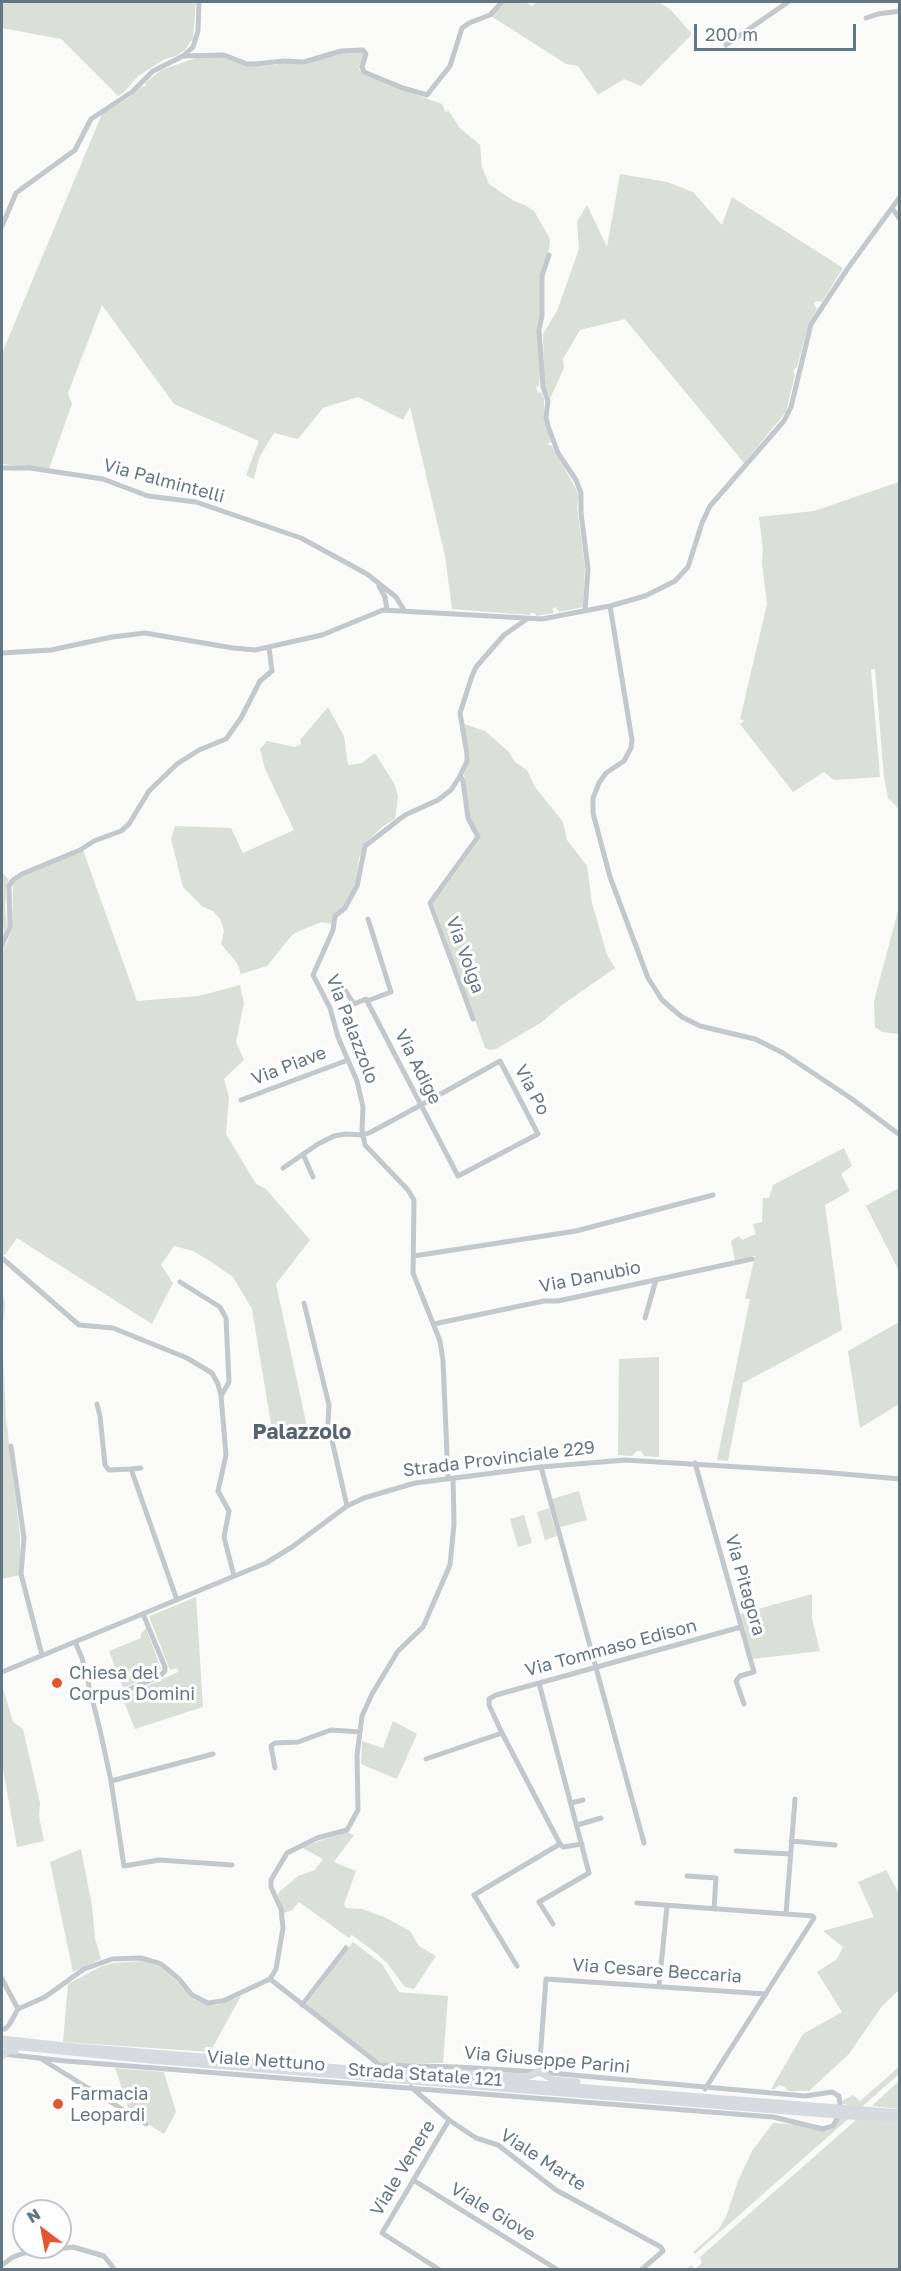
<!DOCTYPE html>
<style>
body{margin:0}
#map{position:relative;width:901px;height:2271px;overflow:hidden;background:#fafaf8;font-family:"Golos Text",sans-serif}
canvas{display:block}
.frame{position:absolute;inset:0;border:3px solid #657683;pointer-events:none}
.north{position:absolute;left:12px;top:2199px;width:60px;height:60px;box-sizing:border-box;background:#fff;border:2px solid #c1c8cd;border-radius:50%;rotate:328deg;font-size:16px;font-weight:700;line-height:24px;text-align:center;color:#657683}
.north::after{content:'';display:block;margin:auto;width:21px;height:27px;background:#e4572e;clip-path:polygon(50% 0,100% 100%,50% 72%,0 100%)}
.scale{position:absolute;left:694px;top:24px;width:162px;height:27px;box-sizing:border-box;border:3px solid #657683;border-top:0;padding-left:8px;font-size:18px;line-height:21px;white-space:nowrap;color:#657683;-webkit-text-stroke:4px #fff;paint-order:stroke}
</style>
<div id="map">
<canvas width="901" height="2271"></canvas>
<div class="frame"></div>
<div class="north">N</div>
<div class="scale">200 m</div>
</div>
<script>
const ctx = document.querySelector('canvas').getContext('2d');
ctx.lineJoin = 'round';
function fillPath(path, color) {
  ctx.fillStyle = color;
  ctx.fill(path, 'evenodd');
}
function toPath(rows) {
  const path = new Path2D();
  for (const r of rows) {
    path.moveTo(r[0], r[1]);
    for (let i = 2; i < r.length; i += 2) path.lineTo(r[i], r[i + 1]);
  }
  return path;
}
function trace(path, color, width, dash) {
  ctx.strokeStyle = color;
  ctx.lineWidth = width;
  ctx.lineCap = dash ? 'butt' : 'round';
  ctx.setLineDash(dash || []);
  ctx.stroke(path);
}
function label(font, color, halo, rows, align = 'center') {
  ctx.font = font + ' "Golos Text",sans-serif';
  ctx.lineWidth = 6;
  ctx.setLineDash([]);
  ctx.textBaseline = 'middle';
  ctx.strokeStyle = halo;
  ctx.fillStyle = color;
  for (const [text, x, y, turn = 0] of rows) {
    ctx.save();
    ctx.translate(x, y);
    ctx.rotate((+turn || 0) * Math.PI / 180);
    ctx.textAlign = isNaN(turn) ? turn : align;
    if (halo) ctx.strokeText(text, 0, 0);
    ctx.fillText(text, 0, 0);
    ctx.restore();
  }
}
const green = toPath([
 [2,2,196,2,193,38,185,50,176,56,165,59,138,76,124,92,118,96,61,39,2,28],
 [504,2,526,2,532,6,537,2,659,2,671,10,692,34,641,86,624,79,598,95,578,66,566,64,491,16],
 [360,51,364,54,359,70,403,90,442,104,446,113,448,110,460,128,480,145,482,167,489,184,514,201,525,205,534,211,549,237,550,242,547,260,541,272,540,371,539,386,536,387,538,393,541,392,544,398,544,420,551,442,547,444,552,446,575,487,579,496,577,507,585,567,583,607,559,612,556,607,552,609,554,613,536,616,535,613,530,613,530,615,452,609,445,556,410,407,403,420,358,397,323,408,298,439,274,433,259,458,254,479,246,475,259,441,174,404,102,305,68,393,72,404,49,469,2,464,2,353,102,114,130,97,142,86,144,87,146,85,145,83,161,70,199,57,224,57,251,66,276,65,284,62,300,63,341,52],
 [620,174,667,182,693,192,722,225,732,197,843,268,822,302,816,301,814,304,817,309,809,322,797,367,794,369,793,372,795,375,786,412,744,463,625,319,580,330,563,359,564,368,550,399,544,384,543,334,557,311,579,249,577,222,587,205,607,247],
 [899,482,899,809,888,798,884,777,875,669,871,670,880,777,834,780,824,772,793,792,740,724,745,721,740,719,767,604,762,563,763,550,759,517,814,511],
 [328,707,344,736,348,765,362,763,375,753,395,785,398,797,395,819,382,827,365,843,359,858,355,887,344,906,334,915,331,924,322,922,299,931,292,935,267,966,241,974,237,963,221,944,224,931,220,919,213,911,203,907,183,887,171,839,175,826,231,828,243,853,294,830,265,769,260,749,267,741,295,747,301,744,300,740],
 [464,724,485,731,509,752,515,762,527,770,535,787,563,822,567,840,587,866,592,903,607,955,615,968,562,1005,542,1022,496,1049,490,1050,485,1048,433,903,480,839,470,817,464,775,470,756],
 [83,850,137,1001,199,996,240,985,244,1003,236,1042,244,1060,224,1079,229,1097,226,1134,256,1184,266,1189,310,1240,276,1284,307,1427,273,1436,252,1309,233,1277,213,1263,193,1251,174,1246,161,1265,173,1283,152,1324,17,1238,5,1255,2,1255,2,949,7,943,12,928,13,883,26,874],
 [2,872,9,880,7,885,5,907,7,926,2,940],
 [899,907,899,1034,882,1032,875,1027,874,1001],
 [844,1148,852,1166,841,1174,850,1191,825,1205,842,1330,743,1383,728,1461,717,1460,750,1299,745,1299,755,1256,735,1260,731,1241,739,1236,742,1240,756,1234,753,1224,762,1222,763,1198,769,1198,773,1185],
 [899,1188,899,1271,866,1206],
 [2,1288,5,1306,2,1333,6,1419,20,1534,20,1575,2,1579],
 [899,1322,899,1404,860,1428,848,1351],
 [659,1357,659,1457,644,1456,641,1451,637,1451,632,1456,618,1455,619,1359],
 [579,1491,587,1520,560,1527,552,1499],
 [549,1508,557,1536,545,1540,537,1512],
 [524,1515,532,1543,518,1547,510,1519],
 [812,1594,812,1619,820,1651,753,1659,740,1614],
 [196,1597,203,1707,135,1729,122,1697,178,1672,177,1668,170,1670,150,1619,150,1616],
 [146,1628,161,1669,158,1673,123,1688,109,1651,141,1638,141,1633],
 [2,1685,13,1722,23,1729,40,1803,39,1816,44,1841,17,1847,2,1764],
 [393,1721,417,1734,397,1779,361,1764,362,1741,383,1748],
 [347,1832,354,1835,334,1862,356,1871,344,1904,346,1908,362,1909,384,1917,410,1931,419,1946,436,1956,414,1989,405,1987,388,1964,376,1953,352,1935,349,1938,299,1902,292,1910,284,1913,278,1895,279,1892,298,1876,315,1870,323,1859,301,1847],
 [81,1849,92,1906,95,1938,101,1959,73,1972,50,1862],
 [886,1870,899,1894,899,1990,882,2006,849,2054,809,2091,788,2091,785,2087,779,2085,775,2089,771,2089,803,2034,842,2012,817,1972,837,1959,843,1947,823,1931,874,1917,858,1882],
 [353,1942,382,1964,399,1992,448,1996,443,2063,382,2063,306,2005],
 [142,1961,160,1967,177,1981,192,1998,200,2002,218,2005,241,1996,210,2052,63,2042,68,1984,102,1966,113,1963],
 [899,2067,899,2074,695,2254,693,2252,718,2230,726,2217,738,2181,752,2151,773,2123,801,2125,827,2131,833,2129,840,2118,846,2119,848,2105,843,2104,842,2101,853,2095,860,2101],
 [115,2068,164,2072,176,2112,164,2134,130,2113],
 [899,2081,899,2109,872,2106,886,2093],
 [856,2120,899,2123,899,2269,686,2270,691,2265,695,2269,702,2263,700,2257]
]);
const minor = toPath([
 [866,18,878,14,900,11],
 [726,45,788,2],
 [183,56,224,55,247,64,255,64,284,61,304,62,341,51,363,50,366,54,362,67,364,72,403,88,427,95,450,66,462,28,469,23,490,15,502,2],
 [892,208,900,219],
 [2,226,16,193,75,150,91,119,132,92,153,71,183,56,193,47,198,31,199,2],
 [549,255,542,276,542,316,539,330,543,387,548,401,546,417,548,426,558,453,576,480,581,493,581,513,588,569,585,611],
 [2,468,30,468,103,479,148,496,196,502,301,538,367,574,396,597,404,610],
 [379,586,385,597,387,610],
 [610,606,632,740,631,748,624,761,606,773,599,783,593,798,593,813,610,877,648,978,662,1000,682,1017,700,1026,755,1039,783,1053,852,1099,900,1135],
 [2,653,51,650,112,637,145,633,233,648,255,650,322,635,383,610,542,619,610,606,645,596,675,581,688,567,702,523,710,506,784,421,791,407,811,324,848,268,900,197],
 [460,776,463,781,468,818,478,837,430,903,473,1019],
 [2,945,10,927,9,886,13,880,22,874,80,850,94,841,121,831,129,824,149,791,177,764,199,750,226,739,241,718,260,681,272,671,269,647],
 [367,1001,391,992,368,919],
 [241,1100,348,1060],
 [303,1154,313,1177],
 [283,1168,318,1144,334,1136,345,1134,363,1135,371,1132,421,1105,500,1061,538,1134,458,1176,421,1105,366,999,354,1004,345,990],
 [414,1256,576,1231,713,1195],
 [2,1258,79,1325,113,1328,187,1358,212,1373,218,1384,221,1396],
 [180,1282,220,1307,226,1318,229,1382,221,1396,226,1455,218,1491,229,1511,224,1537,234,1576],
 [304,1303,329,1405,328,1423,347,1506],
 [645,1318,656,1280],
 [434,1324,544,1301,558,1301,752,1259],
 [97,1404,100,1416,105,1465,109,1470,131,1469,177,1600],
 [11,1446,24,1538,21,1574,42,1655],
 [695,1463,754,1672,740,1676,736,1681,744,1704],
 [541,1467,644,1843],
 [131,1469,141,1468],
 [448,1478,443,1361,440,1341,413,1273,414,1200,408,1190,365,1145,362,1130,363,1107,357,1081,338,1037,330,1008,313,975,333,930,335,916,345,908,357,886,365,846,405,815,438,800,451,790,460,776,467,761,467,754,460,713,472,676,476,667,504,635,527,619],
 [75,1642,82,1658,100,1730,111,1781,124,1866,159,1860,232,1865],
 [2,1672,266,1563,292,1547,347,1506,364,1498,415,1483,541,1467,625,1460,821,1472,900,1479],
 [539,1683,589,1873,539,1902,553,1924],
 [107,1699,160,1676,165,1671,165,1667,143,1614],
 [426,1759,502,1733],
 [275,1768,271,1746,275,1743,298,1742,331,1730,360,1732],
 [111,1781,213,1754],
 [571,1803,583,1800],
 [577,1825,601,1818],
 [791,1841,835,1845],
 [582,1844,563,1847,560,1844,502,1733,489,1705,489,1699,496,1695,741,1627],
 [736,1851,790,1854],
 [687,1876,716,1878,714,1909],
 [637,1903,813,1916,814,1918,705,2089],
 [786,1914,795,1799],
 [517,1966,474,1895,560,1844],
 [2,1979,18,2009],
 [270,1979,380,2065,458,2067,539,2072,805,2096,832,2092,839,2096,840,2104],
 [659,1986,667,1906],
 [302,2005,346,1948],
 [2,2029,5,2029,9,2025,18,2009,45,1997,84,1969,112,1959,141,1958,161,1964,179,1979,192,1995,208,2003,223,2001,270,1979,276,1969,283,1928,281,1909,271,1887,271,1880,287,1853,317,1838,347,1830,358,1810,357,1755,362,1716,372,1694,398,1651,423,1627,450,1565,454,1524,453,1478],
 [3,2054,66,2061,773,2117,823,2129,833,2126,838,2117],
 [43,2060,146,2124],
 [539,2072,546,1979,766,1994],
 [411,2087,449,2120,476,2138,498,2145,556,2190,661,2247,663,2251,641,2270],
 [413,2180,558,2270],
 [2,2265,13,2257,24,2253,73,2247,104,2256,115,2270],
 [440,2270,382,2233,449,2120]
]);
const major = toPath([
 [2,2039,65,2046,900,2113],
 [2,2045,150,2060,900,2120],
 [2,2056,9,2050,15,2051],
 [453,2075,461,2073,526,2077,539,2072,554,2080,577,2082]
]);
const markers = [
 [57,1683,6,"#e4572e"],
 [58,2104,6,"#e4572e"]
];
const streetNames = [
 ["Via Palmintelli",164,481,15],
 ["Via Volga",465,955,70],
 ["Via Palazzolo",352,1029,69],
 ["Via Piave",289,1066,-21],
 ["Via Adige",418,1067,63],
 ["Via Po",532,1090,62],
 ["Via Danubio",590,1277,-11],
 ["Strada Provinciale 229",499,1459,-7],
 ["Via Pitagora",745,1585,74],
 ["Via Tommaso Edison",611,1648,-15],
 ["Via Cesare Beccaria",657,1971,4],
 ["Via Giuseppe Parini",547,2060,5],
 ["Viale Nettuno",266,2061,4],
 ["Strada Statale 121",425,2075,4],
 ["Viale Marte",543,2160,33],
 ["Viale Venere",403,2168,-59],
 ["Viale Giove",493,2212,31]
];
const poiNames = [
 ["Chiesa del",69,1673],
 ["Corpus Domini",69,1694],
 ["Farmacia",70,2094],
 ["Leopardi",70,2115]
];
const quarterNames = [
 ["Palazzolo",302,1432]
];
fillPath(green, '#dadfd7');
trace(minor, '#c3c8cc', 5);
trace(major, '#d6dbdf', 7);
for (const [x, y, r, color] of markers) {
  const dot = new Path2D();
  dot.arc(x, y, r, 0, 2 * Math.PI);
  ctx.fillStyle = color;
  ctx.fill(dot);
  trace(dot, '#fff', 2);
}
label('18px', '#657683', '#fff', streetNames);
label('18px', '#657683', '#fff', poiNames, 'left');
label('bold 21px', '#57646e', '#fff', quarterNames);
</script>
